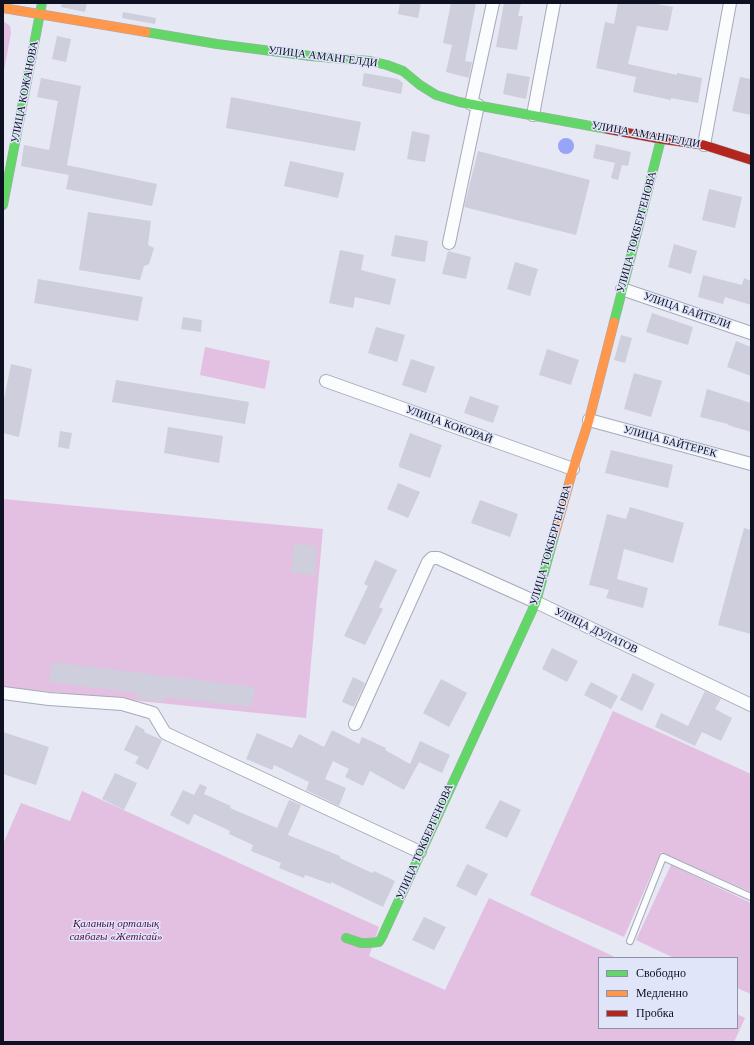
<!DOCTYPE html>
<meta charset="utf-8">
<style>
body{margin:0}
#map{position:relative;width:754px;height:1045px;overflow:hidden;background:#e6e8f3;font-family:Georgia,serif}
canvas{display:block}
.frame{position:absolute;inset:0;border:4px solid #0e1122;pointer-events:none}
.legend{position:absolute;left:598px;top:957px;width:140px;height:72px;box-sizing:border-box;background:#e0e5f9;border:1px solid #8c90a3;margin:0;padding:5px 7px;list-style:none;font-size:12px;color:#0e1122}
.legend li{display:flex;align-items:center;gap:8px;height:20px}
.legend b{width:20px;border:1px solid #8c90a3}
</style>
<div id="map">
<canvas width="754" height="1045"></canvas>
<div class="frame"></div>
<ul class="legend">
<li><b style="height:5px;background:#63d668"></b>Свободно</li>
<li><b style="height:5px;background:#ff974d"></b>Медленно</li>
<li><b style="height:5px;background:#b3261e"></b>Пробка</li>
</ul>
</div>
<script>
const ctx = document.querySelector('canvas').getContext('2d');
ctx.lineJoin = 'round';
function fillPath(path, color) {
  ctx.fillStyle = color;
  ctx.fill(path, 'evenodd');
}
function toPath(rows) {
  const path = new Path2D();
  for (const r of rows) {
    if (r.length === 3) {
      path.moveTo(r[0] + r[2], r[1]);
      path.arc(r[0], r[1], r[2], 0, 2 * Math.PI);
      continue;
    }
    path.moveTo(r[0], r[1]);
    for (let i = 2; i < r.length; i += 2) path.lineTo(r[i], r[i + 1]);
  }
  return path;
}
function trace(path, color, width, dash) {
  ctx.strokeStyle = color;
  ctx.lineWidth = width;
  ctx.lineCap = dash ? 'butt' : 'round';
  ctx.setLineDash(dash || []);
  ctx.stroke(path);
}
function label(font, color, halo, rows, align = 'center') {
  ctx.font = font + ' Georgia,serif';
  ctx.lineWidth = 3;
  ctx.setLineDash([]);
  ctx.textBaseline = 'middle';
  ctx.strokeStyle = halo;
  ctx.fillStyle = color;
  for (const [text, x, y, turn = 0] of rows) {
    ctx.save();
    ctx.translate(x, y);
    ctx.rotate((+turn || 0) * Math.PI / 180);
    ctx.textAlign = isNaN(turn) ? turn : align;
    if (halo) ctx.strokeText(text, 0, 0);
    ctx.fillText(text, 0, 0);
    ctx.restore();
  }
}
const green = toPath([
 [3,21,10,26,11,33,3,76],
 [205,347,270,361,265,389,200,375],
 [3,499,323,529,306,718,3,687],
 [613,711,751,774,751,892,661,852,624,937,530,895],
 [82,791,379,927,369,956,445,990,489,898,617,958,599,958,599,1028,737,1028,737,1014,745,1018,734,1042,3,1042,3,844,21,803,70,821],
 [671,865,751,903,751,994,737,988,737,958,674,958,636,940]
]);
const water = toPath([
 [566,146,8]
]);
const building = toPath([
 [62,3,87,3,85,12,61,7],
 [400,3,421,3,418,18,398,14],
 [451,3,476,3,465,61,472,62,469,78,446,72,452,45,443,43],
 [504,3,521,3,518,16,523,16,517,50,496,47],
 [618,3,651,3,673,7,668,31,637,26,628,64,677,75,677,73,702,78,698,103,671,98,671,100,633,92,636,77,596,68,605,22,614,24],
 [123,12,156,18,155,24,122,18],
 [57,36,71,39,66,62,52,59],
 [364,73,398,79,403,83,401,94,362,86],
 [507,73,530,77,526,99,503,94],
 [740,77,751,79,751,115,732,111],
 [41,78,81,86,67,165,157,184,152,206,66,189,69,175,21,166,24,145,49,150,58,101,37,97],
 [231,97,361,122,355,151,226,128],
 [412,131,430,135,425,162,407,159],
 [596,144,631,152,628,166,622,165,618,180,611,178,615,163,593,158],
 [478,151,590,180,576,235,464,207],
 [290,161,344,173,338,198,284,186],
 [709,189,742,197,735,228,702,220],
 [88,212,151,221,148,245,154,248,149,264,144,266,140,280,79,270],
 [395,235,428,241,425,262,391,256],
 [674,244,697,251,691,274,668,267],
 [340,250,364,255,361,270,396,279,390,305,355,297,353,308,329,303],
 [448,251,471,257,466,279,442,274],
 [515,262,538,269,530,296,507,289],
 [703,275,742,285,744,278,751,281,751,305,725,297,723,304,698,297],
 [38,279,143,297,138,321,34,303],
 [652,313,693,327,688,345,646,332],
 [183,317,202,320,201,332,181,329],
 [376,327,405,335,397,362,368,353],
 [621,335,632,338,625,363,614,360],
 [736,341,751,347,751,376,727,367],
 [547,349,579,360,571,385,539,375],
 [411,359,435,367,426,393,402,385],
 [11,364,32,369,19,437,3,433,3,404],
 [634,373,662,381,651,417,624,409],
 [116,380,249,402,245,424,112,402],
 [707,389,751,403,751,432,728,425,728,424,700,417],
 [470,396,499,406,493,423,464,413],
 [168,427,223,436,219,463,164,453],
 [60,431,72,433,69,449,58,447],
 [410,433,442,445,430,478,399,467,399,464],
 [611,450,673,465,668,488,605,473],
 [398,483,420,492,408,518,387,509],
 [480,500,518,514,510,537,471,523],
 [630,507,684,523,673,563,624,549,617,579,648,588,643,608,606,598,609,590,589,585,607,514,626,519],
 [744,528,751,530,751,634,718,625],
 [294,544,317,546,315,575,291,573],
 [375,560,397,570,379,607,383,609,365,645,344,636,368,586,364,584],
 [552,648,578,661,567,682,542,669],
 [52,662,255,687,252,707,164,697,163,702,136,698,137,693,49,682],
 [633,673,655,684,642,711,620,700],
 [353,677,365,683,354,707,342,702],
 [441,679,467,693,449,727,423,713],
 [591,682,618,696,611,709,584,695],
 [705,691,721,699,715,709,732,718,721,741,702,732,695,746,655,727,661,713,688,726],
 [136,725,145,730,144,732,162,740,148,770,135,763,139,757,124,750],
 [332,730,359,744,362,737,386,748,385,750,410,764,420,741,450,755,442,773,419,762,404,790,370,771,363,786,345,777,349,769,333,761,325,779,346,788,339,806,306,790,309,782,274,765,272,770,246,759,257,733,292,748,299,734,324,747],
 [3,732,49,747,36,785,3,774],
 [115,773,137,783,124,810,102,799],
 [200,784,207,787,204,794,231,806,230,808,277,828,289,800,301,805,288,835,340,856,340,858,372,873,374,871,395,881,383,907,331,882,331,884,305,875,304,878,279,868,281,863,251,851,253,845,229,834,230,831,194,814,189,825,170,815,183,790,194,795],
 [500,800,521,810,507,838,485,828],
 [467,864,488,874,476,896,456,886],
 [424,917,446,927,434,950,412,940]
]);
const lane = toPath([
 [630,941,663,857,751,897]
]);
const street = toPath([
 [471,104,493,3],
 [533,115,554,3],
 [704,145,730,3],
 [449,243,478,105],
 [622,289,751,333],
 [326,381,573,469],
 [589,420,751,464],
 [3,693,49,699,122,704,153,713,165,733,420,852],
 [355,724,428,562,432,558,438,558,536,602,751,705]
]);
const fast = toPath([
 [146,32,217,44,310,56,370,61,387,65,403,71,420,85,436,95,459,102,607,129],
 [3,205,42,3],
 [614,322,661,139],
 [346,938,361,943,369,943,379,942,382,937,536,602,555,533]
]);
const slow = toPath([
 [3,8,146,32],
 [555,533,573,469,589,420,614,322]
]);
const jam = toPath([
 [607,129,661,139,704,145,751,160]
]);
const streetNames = [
 ["УЛИЦА АМАНГЕЛДИ",323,57,7],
 ["УЛИЦА КОЖАНОВА",25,92,-79],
 ["УЛИЦА АМАНГЕЛДИ",646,135,10],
 ["УЛИЦА ТОКБЕРГЕНОВА",637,232,-75],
 ["УЛИЦА БАЙТЕЛИ",687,311,19],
 ["УЛИЦА КОКОРАЙ",449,425,20],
 ["УЛИЦА БАЙТЕРЕК",670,442,15],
 ["УЛИЦА ТОКБЕРГЕНОВА",551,545,-74],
 ["УЛИЦА ДУЛАТОВ",596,631,26],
 ["УЛИЦА ТОКБЕРГЕНОВА",425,842,-66]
];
const parkNames = [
 ["Қаланың орталық",116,924],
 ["саябағы «Жетісай»",116,937]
];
fillPath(green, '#e3bfe1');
fillPath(water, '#98a4f7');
fillPath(building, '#cfcedd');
trace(lane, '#a7aab8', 8);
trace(street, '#a7aab8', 14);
trace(fast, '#a7aab8', 10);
trace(slow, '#a7aab8', 10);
trace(jam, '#a7aab8', 10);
trace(lane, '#fbfcfd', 6);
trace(street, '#fbfcfd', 12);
trace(fast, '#63d668', 9);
trace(slow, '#ff974d', 9);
trace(jam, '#b3261e', 9);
label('11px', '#0e1122', '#e0e5f9', streetNames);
label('italic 11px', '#500d46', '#e0e5f9', parkNames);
</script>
